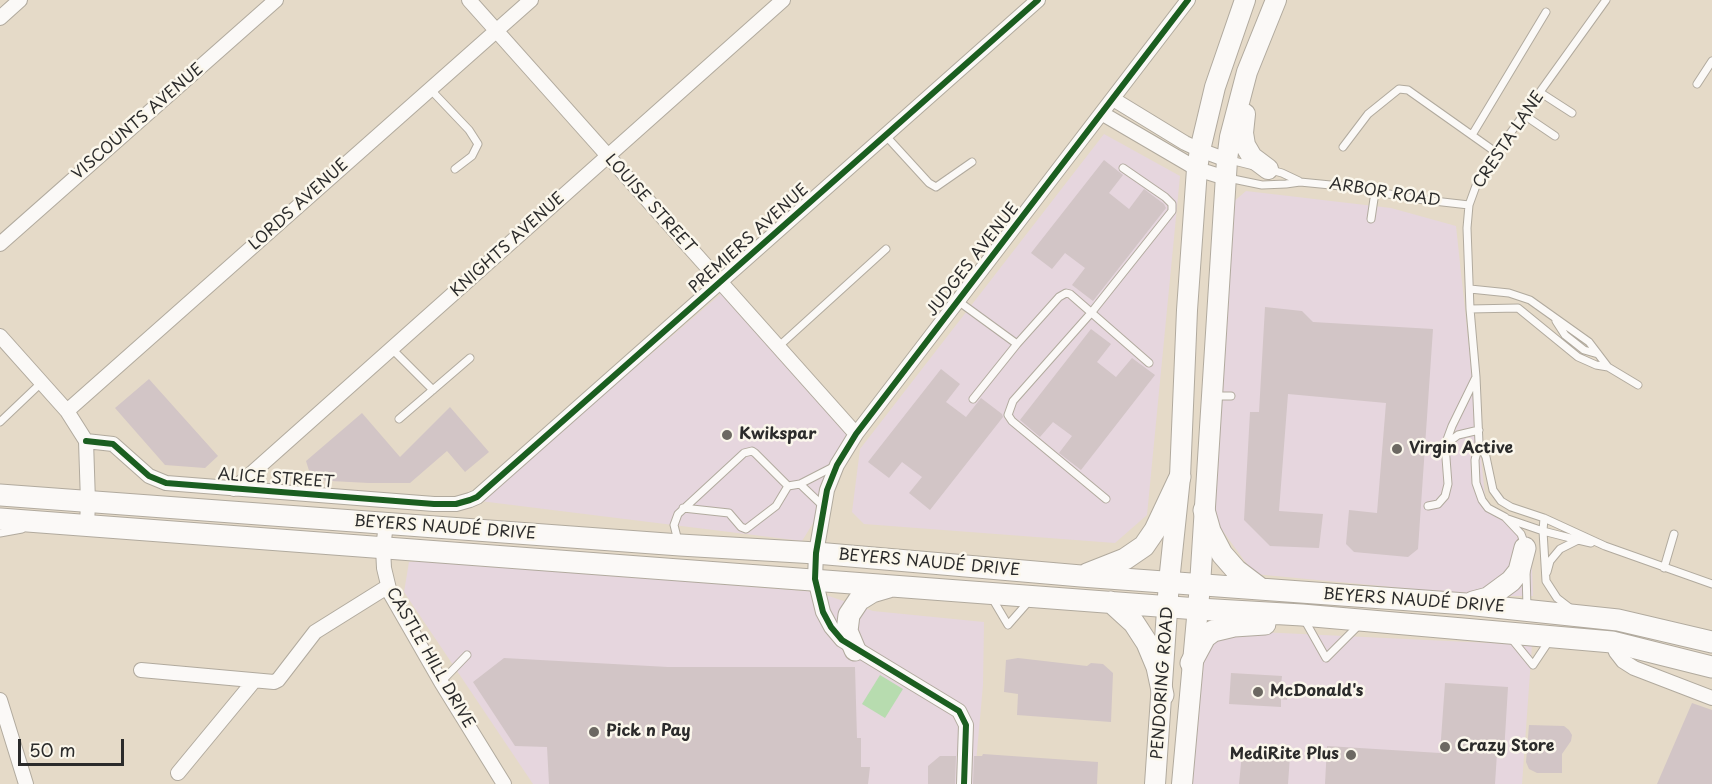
<!DOCTYPE html>
<meta charset="utf-8">
<style>
body{margin:0}
#map{position:relative;width:1712px;height:784px;overflow:hidden;background:#e5dac8;font-family:"Playpen Sans",sans-serif}
canvas{display:block}
.scale{position:absolute;left:18px;top:739px;width:106px;height:27px;box-sizing:border-box;border:3px solid #2b2b2b;border-top:0;padding-left:8px;font-size:18px;line-height:21px;white-space:nowrap;color:#2b2b2b;-webkit-text-stroke:4px #fbf7ec;paint-order:stroke}
</style>
<div id="map">
<canvas width="1712" height="784"></canvas>
<div class="scale">50 m</div>
</div>
<script>
const ctx = document.querySelector('canvas').getContext('2d');
ctx.lineJoin = 'round';
function fillPath(path, color) {
  ctx.fillStyle = color;
  ctx.fill(path, 'evenodd');
}
function toPath(rows) {
  const path = new Path2D();
  for (const r of rows) {
    path.moveTo(r[0], r[1]);
    for (let i = 2; i < r.length; i += 2) path.lineTo(r[i], r[i + 1]);
  }
  return path;
}
function trace(path, color, width, dash) {
  ctx.strokeStyle = color;
  ctx.lineWidth = width;
  ctx.lineCap = dash ? 'butt' : 'round';
  ctx.setLineDash(dash || []);
  ctx.stroke(path);
}
function label(font, color, halo, rows, align = 'center') {
  ctx.font = font + ' "Playpen Sans",sans-serif';
  ctx.lineWidth = 5;
  ctx.setLineDash([]);
  ctx.textBaseline = 'middle';
  ctx.strokeStyle = halo;
  ctx.fillStyle = color;
  for (const [text, x, y, turn = 0] of rows) {
    ctx.save();
    ctx.translate(x, y);
    ctx.rotate((+turn || 0) * Math.PI / 180);
    ctx.textAlign = isNaN(turn) ? turn : align;
    if (halo) ctx.strokeText(text, 0, 0);
    ctx.fillText(text, 0, 0);
    ctx.restore();
  }
}
const built = toPath([
 [1104,134,1180,176,1147,515,1115,543,864,524,852,512,860,449],
 [1246,191,1391,208,1456,226,1486,505,1531,539,1533,596,1487,596,1254,574,1209,512,1232,203],
 [723,292,854,434,815,520,802,541,480,501],
 [428,560,817,592,873,611,984,622,983,685,974,784,533,784,404,592,409,562],
 [1239,631,1532,645,1522,784,1190,784,1198,666,1212,643]
]);
const green = toPath([
 [880,675,903,689,885,718,862,704]
]);
const building = toPath([
 [1104,160,1123,175,1109,193,1129,209,1144,189,1164,204,1166,208,1093,301,1072,285,1085,268,1065,253,1052,269,1031,253],
 [1265,307,1302,311,1313,322,1433,329,1418,549,1408,557,1354,552,1346,544,1349,510,1377,513,1386,403,1288,394,1279,511,1323,514,1319,548,1270,546,1244,520,1250,412,1259,412],
 [1091,329,1111,344,1097,362,1116,377,1132,358,1155,375,1081,470,1059,453,1072,436,1053,422,1040,437,1020,420],
 [941,369,960,384,946,402,966,417,981,398,1002,414,1003,417,930,510,909,493,922,477,902,462,889,478,868,462],
 [149,379,218,456,205,468,165,465,115,408],
 [450,407,489,452,465,472,447,451,410,483,369,483,312,480,306,461,362,413,400,457],
 [504,658,668,667,855,667,857,738,861,738,861,767,870,767,868,784,549,784,547,747,515,746,473,682],
 [1018,658,1087,666,1091,663,1103,664,1113,673,1111,722,1017,715,1018,694,1004,692,1006,660],
 [1231,673,1282,676,1281,685,1288,685,1287,700,1281,699,1281,707,1229,704],
 [1445,683,1508,687,1504,753,1497,753,1495,784,1325,784,1327,746,1440,753],
 [1692,703,1712,710,1712,784,1657,784],
 [1529,725,1564,726,1569,730,1572,735,1571,741,1562,754,1562,773,1537,773,1529,769,1526,762],
 [1242,753,1290,756,1288,784,1239,784],
 [983,754,1098,762,1097,784,973,784,974,756,982,756],
 [940,756,956,756,955,784,928,784,928,766]
]);
const lane = toPath([
 [1697,84,1712,61],
 [430,89,469,130,478,144,472,156,455,169],
 [1541,93,1572,113],
 [1524,115,1555,136],
 [1472,135,1546,12],
 [886,136,929,183,936,187,972,162],
 [1343,147,1368,114,1399,89,1408,90,1497,153],
 [1230,160,1254,166],
 [1271,170,1282,173,1299,181],
 [1228,178,1262,185,1286,184,1300,182,1351,187,1416,199,1469,205],
 [1371,219,1375,192],
 [1470,289,1509,293,1530,300,1589,342,1608,367],
 [958,301,1017,344],
 [1470,309,1518,308,1578,357,1596,365,1608,367,1638,385],
 [1556,321,1565,335,1584,350,1598,354],
 [778,347,886,249],
 [392,349,433,390],
 [1212,396,1231,396],
 [973,399,1017,344,1059,297,1066,293,1070,294,1149,363],
 [399,419,470,358],
 [0,422,41,383],
 [1479,443,1486,457,1493,490,1501,501,1511,507,1544,518,1605,546,1712,584],
 [1445,445,1458,435,1479,430],
 [800,484,823,506],
 [788,486,800,484,835,466],
 [1106,499,1012,421,1008,415,1013,401,1091,313,1172,211,1172,204,1165,197,1123,168],
 [1428,506,1438,504,1445,496,1448,484,1445,445,1452,426,1475,379],
 [683,508,729,513,741,527,746,529,776,506,788,486],
 [1544,518,1543,531,1546,581,1557,598,1570,608],
 [1508,519,1543,531,1578,540],
 [0,533,22,529],
 [678,541,674,525,678,514,744,453,752,451,755,453,788,486],
 [1525,545,1521,534,1505,517,1488,508,1482,500,1476,483,1475,460,1479,443,1476,377,1470,309,1467,228,1469,205,1477,183,1504,142,1606,0],
 [1664,568,1674,534],
 [1526,571,1527,608],
 [1547,572,1550,561,1560,549,1578,540,1591,543],
 [992,598,1008,625,1030,600],
 [1304,619,1326,658,1359,625],
 [1511,638,1533,665,1549,641],
 [441,682,467,655]
]);
const street = toPath([
 [469,0,856,434],
 [0,18,20,0],
 [1113,99,1185,143,1200,150,1227,160],
 [1103,114,1197,169,1226,178],
 [0,244,276,0],
 [0,336,67,411,86,441,88,502,87,526],
 [67,411,531,0],
 [86,441,113,444,149,476,166,483,434,504,456,504,470,500,477,497,720,282,1038,0],
 [234,489,783,0],
 [386,524,383,548,384,568,390,593,441,682,504,784],
 [1612,642,1616,652,1623,661,1634,668,1712,698],
 [141,670,274,682,278,680,315,632,387,587],
 [0,700,26,784],
 [178,773,254,681],
 [964,784,966,725,959,711,842,640,831,627,823,612,815,579,816,553,827,490,837,465,856,434,1188,0]
]);
const secondary = toPath([
 [1245,114,1243,133,1245,145,1252,157,1268,169],
 [1155,784,1169,582,1180,477,1187,310,1197,169,1200,150,1215,87,1245,0],
 [1182,784,1200,585,1227,160,1230,137,1247,72,1276,0]
]);
const primary = toPath([
 [0,495,680,545,816,553,1081,576,1466,604,1618,620,1712,642],
 [1204,510,1210,531,1222,554,1236,570,1261,589],
 [0,519,1198,609,1302,615,1612,642,1712,667],
 [1087,574,1125,559,1144,546,1155,530,1180,477],
 [1111,602,1134,623,1147,643,1157,667,1163,695],
 [1473,602,1488,598,1511,581,1519,571,1525,548],
 [855,650,847,631,849,615,859,600,872,592,889,587],
 [1191,663,1205,637,1213,631,1234,626,1265,624]
]);
const cycleway = toPath([
 [86,441,113,444,149,476,166,483,434,504,456,504,470,500,477,497,720,282,1038,0],
 [964,784,966,725,959,711,842,640,831,627,823,612,815,579,816,553,827,490,837,465,856,434,1188,0]
]);
const markers = [
 [727,435,6,"#6c6862"],
 [1397,449,6,"#6c6862"],
 [1258,692,6,"#6c6862"],
 [594,732,6,"#6c6862"],
 [1445,747,6,"#6c6862"],
 [1351,755,6,"#6c6862"]
];
const streetNames = [
 ["VISCOUNTS AVENUE",138,122,-41],
 ["CRESTA LANE",1509,140,-56],
 ["ARBOR ROAD",1385,193,9],
 ["LOUISE STREET",650,204,48],
 ["LORDS AVENUE",299,205,-42],
 ["PREMIERS AVENUE",749,239,-42],
 ["KNIGHTS AVENUE",508,245,-42],
 ["JUDGES AVENUE",973,260,-52],
 ["ALICE STREET",276,479,4],
 ["BEYERS NAUDÉ DRIVE",445,528,4],
 ["BEYERS NAUDÉ DRIVE",929,563,5],
 ["BEYERS NAUDÉ DRIVE",1414,601,4],
 ["CASTLE HILL DRIVE",430,658,60],
 ["PENDORING ROAD",1163,683,-86]
];
const poiNames = [
 ["Kwikspar",739,435],
 ["Virgin Active",1409,449],
 ["McDonald's",1270,692],
 ["Pick n Pay",606,732],
 ["Crazy Store",1457,747],
 ["MediRite Plus",1339,755,"right"]
];
fillPath(built, '#e6d6de');
fillPath(green, '#b7dcaf');
fillPath(building, '#d2c5c6');
trace(lane, '#b1aa9e', 9);
trace(street, '#b1aa9e', 16);
trace(secondary, '#b1aa9e', 22);
trace(primary, '#b1aa9e', 23);
trace(lane, '#fbf9f7', 7);
trace(street, '#fbf9f7', 14);
trace(secondary, '#fbf9f7', 20);
trace(primary, '#fbf9f7', 21);
trace(cycleway, '#1b5e20', 6);
for (const [x, y, r, color] of markers) {
  const dot = new Path2D();
  dot.arc(x, y, r, 0, 2 * Math.PI);
  ctx.fillStyle = color;
  ctx.fill(dot);
  trace(dot, '#fbf7ec', 2);
}
label('16px', '#2b2b2b', '#fbf7ec', streetNames);
label('bold 16px', '#2b2b2b', '#fbf7ec', poiNames, 'left');
</script>
